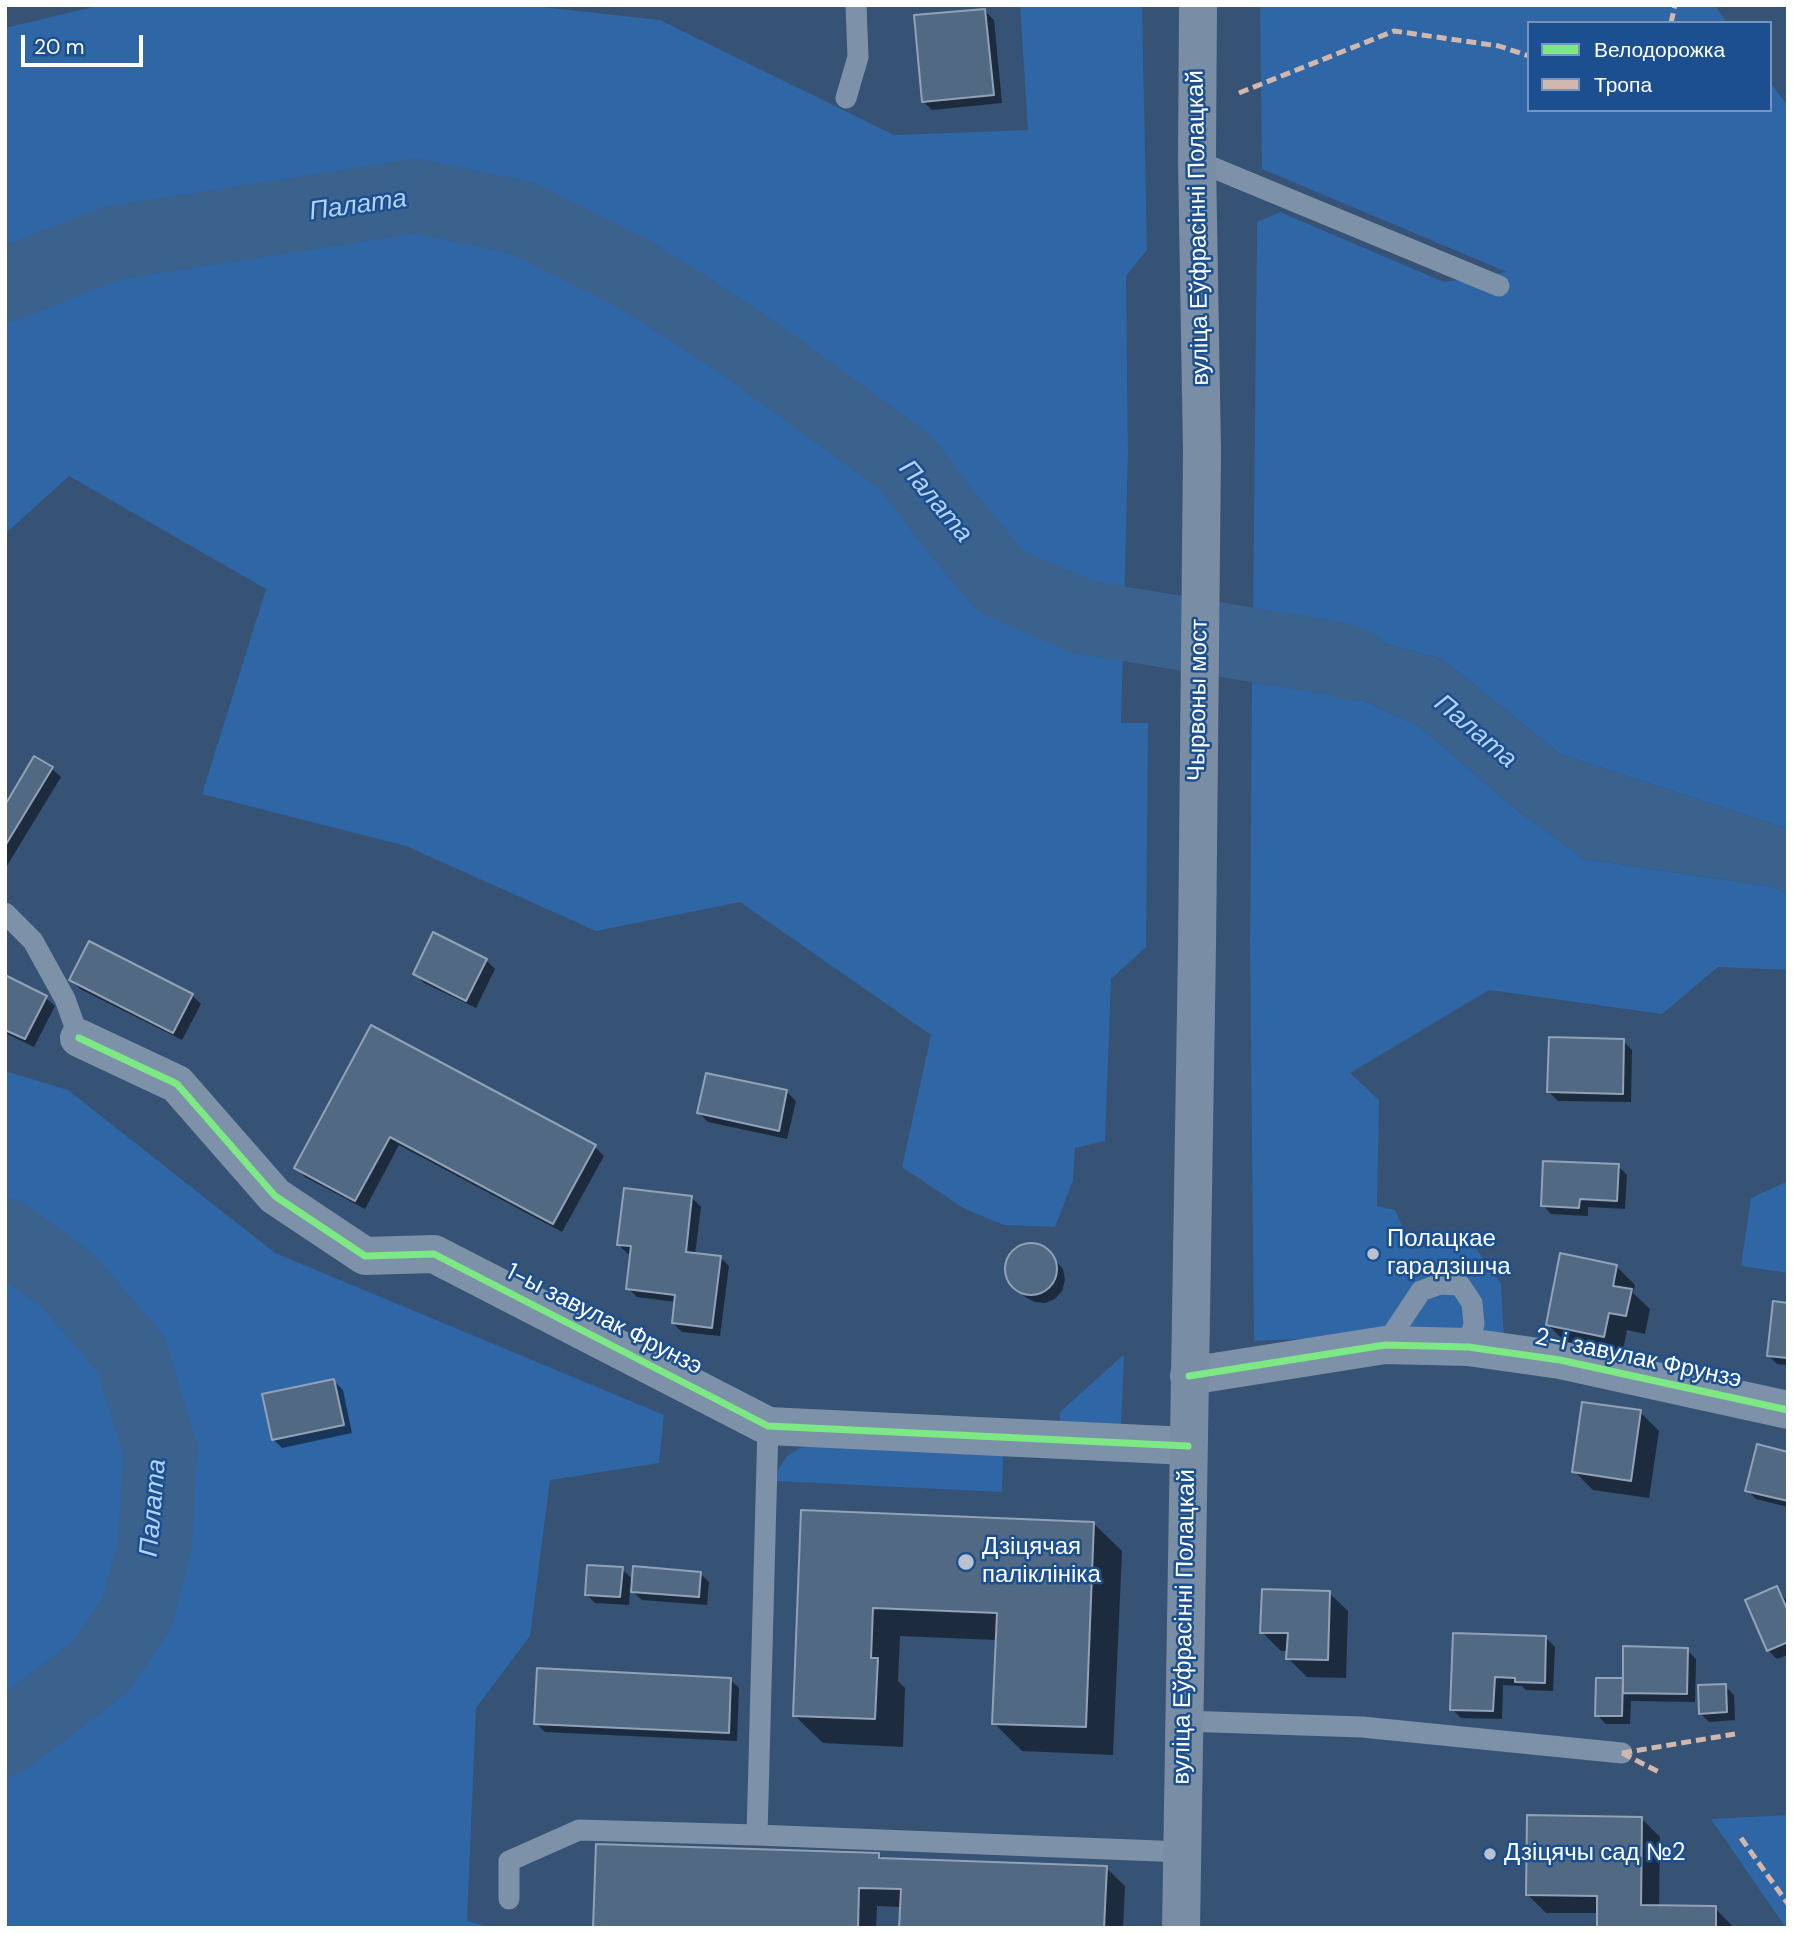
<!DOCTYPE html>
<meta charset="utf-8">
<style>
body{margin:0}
#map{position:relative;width:1793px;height:1933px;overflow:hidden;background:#365274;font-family:"DM Sans",sans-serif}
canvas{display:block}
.frame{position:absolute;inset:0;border:7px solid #fff;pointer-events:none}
.legend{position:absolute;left:1527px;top:21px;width:245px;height:91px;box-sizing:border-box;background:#1b4f8f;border:2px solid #7695bc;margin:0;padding:9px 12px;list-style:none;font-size:21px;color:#fff}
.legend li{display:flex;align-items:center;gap:14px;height:35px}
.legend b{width:35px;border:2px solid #7695bc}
.scale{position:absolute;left:21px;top:35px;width:122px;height:32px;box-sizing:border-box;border:4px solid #fff;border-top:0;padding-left:9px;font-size:21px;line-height:24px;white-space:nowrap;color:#fff;-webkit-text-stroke:5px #1b4f8f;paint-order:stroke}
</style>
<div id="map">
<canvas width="1793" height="1933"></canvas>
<div class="frame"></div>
<ul class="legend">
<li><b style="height:9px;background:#7ce984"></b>Велодорожка</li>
<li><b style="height:9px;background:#d1b7ad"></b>Тропа</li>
</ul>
<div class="scale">20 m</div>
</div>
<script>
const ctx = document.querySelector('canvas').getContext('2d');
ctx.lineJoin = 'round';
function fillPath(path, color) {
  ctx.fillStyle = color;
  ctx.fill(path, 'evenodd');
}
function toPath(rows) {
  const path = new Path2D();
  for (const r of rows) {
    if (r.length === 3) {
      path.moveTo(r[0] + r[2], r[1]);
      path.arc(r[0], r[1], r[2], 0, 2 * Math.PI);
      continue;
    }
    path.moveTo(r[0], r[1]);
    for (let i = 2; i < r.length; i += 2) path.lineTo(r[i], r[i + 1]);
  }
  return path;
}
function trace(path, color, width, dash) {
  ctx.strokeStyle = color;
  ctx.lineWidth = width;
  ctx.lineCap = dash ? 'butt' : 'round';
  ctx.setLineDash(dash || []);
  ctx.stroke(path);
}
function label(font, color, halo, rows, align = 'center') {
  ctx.font = font + ' "DM Sans",sans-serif';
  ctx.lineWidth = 5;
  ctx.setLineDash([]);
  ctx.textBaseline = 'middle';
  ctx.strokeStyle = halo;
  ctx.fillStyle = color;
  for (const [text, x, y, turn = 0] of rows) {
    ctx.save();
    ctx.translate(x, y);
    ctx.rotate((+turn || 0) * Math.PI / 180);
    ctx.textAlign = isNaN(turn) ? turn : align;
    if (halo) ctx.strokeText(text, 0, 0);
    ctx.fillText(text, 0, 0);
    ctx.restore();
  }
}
const green = toPath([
 [101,5,524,5,660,20,894,135,1028,130,1020,5,1142,5,1147,250,1126,276,1128,454,1121,723,1148,723,1146,947,1111,979,1105,1141,1075,1148,1073,1180,1055,1227,1004,1225,965,1209,902,1167,931,1035,740,902,596,931,406,846,202,794,266,589,69,476,5,534,5,28],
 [1260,5,1715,5,1727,23,1529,23,1529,110,1770,110,1770,82,1788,106,1788,829,1560,754,1442,659,1327,628,1253,619,1257,222,1280,212,1444,282,1507,272,1262,169],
 [1252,683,1337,689,1419,726,1508,803,1584,859,1769,886,1788,893,1788,970,1718,967,1662,1014,1489,990,1350,1073,1379,1100,1377,1206,1395,1210,1412,1249,1469,1238,1501,1284,1504,1338,1362,1336,1254,1341,1250,948],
 [5,1071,68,1090,275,1253,664,1415,659,1463,550,1480,530,1636,476,1708,467,1921,492,1928,5,1928],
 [1788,1181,1788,1273,1741,1266,1751,1198],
 [1122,1356,1124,1356,1121,1424,1060,1422,1060,1412],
 [814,1446,1003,1455,1002,1492,775,1481,779,1468,787,1456,800,1448],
 [1788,1815,1788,1928,1786,1928,1711,1819]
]);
const water = toPath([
 [1253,619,1327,628,1442,659,1560,754,1788,829,1788,893,1769,886,1584,859,1508,803,1419,726,1337,689,1252,683]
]);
const shadow = toPath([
 [985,11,994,20,1002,103,932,110,923,101],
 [52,769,61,777,5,869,5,808],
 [486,960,495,969,476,1008,424,983,415,974],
 [5,977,46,998,55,1006,34,1047,5,1033],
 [71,980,192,995,201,1004,182,1040,80,989],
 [372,1028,595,1147,604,1156,562,1232,399,1145,365,1209,305,1177,296,1168],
 [1623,1041,1632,1050,1631,1102,1558,1101,1549,1092],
 [787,1092,796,1101,787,1139,708,1122,699,1113],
 [1618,1166,1627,1175,1625,1209,1588,1207,1588,1216,1551,1214,1543,1205],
 [692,1198,701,1207,695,1254,720,1257,729,1266,720,1336,682,1332,673,1323,676,1302,637,1297,628,1288,632,1254,628,1254,619,1245],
 [1027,1245,1038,1246,1047,1251,1063,1269,1065,1280,1062,1291,1055,1299,1045,1303,1035,1302,1025,1297,1009,1278,1007,1268,1010,1257,1017,1249],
 [1616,1266,1635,1285,1633,1293,1650,1309,1645,1334,1627,1330,1622,1355,1567,1344,1548,1325],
 [1788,1305,1788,1365,1777,1364,1768,1355],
 [334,1381,343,1390,352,1433,282,1448,273,1439],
 [1640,1412,1659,1431,1649,1498,1593,1490,1574,1471],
 [1788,1454,1788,1507,1756,1499,1747,1490],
 [803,1512,1093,1523,1122,1551,1113,1755,1022,1751,994,1723,997,1640,900,1636,898,1681,905,1688,903,1747,823,1743,794,1715],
 [622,1569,634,1581,700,1573,709,1582,707,1605,642,1600,630,1589,629,1605,595,1603,586,1594],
 [1776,1588,1788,1602,1788,1655,1777,1659,1768,1650],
 [1329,1593,1348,1611,1346,1678,1307,1677,1288,1658,1289,1651,1281,1651,1262,1632],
 [1546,1638,1555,1647,1553,1691,1526,1690,1522,1686,1503,1685,1502,1719,1461,1718,1452,1709],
 [1687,1650,1696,1659,1695,1702,1631,1701,1630,1724,1606,1724,1597,1715,1598,1679,1624,1680],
 [730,1679,739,1688,737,1741,545,1732,536,1723],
 [1725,1686,1734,1695,1735,1720,1709,1722,1700,1713],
 [1642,1819,1660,1837,1659,1907,1715,1908,1734,1928,1598,1928,1599,1913,1546,1913,1527,1894],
 [879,1855,884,1860,1106,1868,1125,1886,1123,1928,901,1928,902,1907,877,1906,876,1928,595,1928]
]);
const river = toPath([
 [5,285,113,243,416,196,522,218,636,275,740,342,905,462,951,522,1000,581,1082,617,1339,659,1353,664],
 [5,1235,68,1281,131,1354,160,1449,155,1544,137,1613,100,1667,5,1739]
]);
const building = toPath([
 [985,9,994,95,922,102,914,15,985,9],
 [34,756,53,767,5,846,5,805,34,756],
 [433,932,487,959,466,1001,413,974,433,932],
 [89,941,193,994,173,1033,69,980,89,941],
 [5,975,47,996,25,1039,5,1030,5,975],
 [371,1025,596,1145,553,1224,390,1137,355,1201,294,1168,371,1025],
 [1549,1037,1624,1039,1623,1094,1547,1092,1549,1037],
 [706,1073,787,1090,779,1131,697,1113,706,1073],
 [1543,1161,1619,1164,1617,1201,1580,1199,1579,1208,1541,1206,1543,1161],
 [624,1188,692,1196,686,1252,721,1256,712,1328,672,1323,675,1295,626,1289,631,1246,617,1245,624,1188],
 [1031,1269,26],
 [1560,1253,1617,1265,1613,1286,1632,1289,1626,1316,1609,1313,1604,1337,1546,1325,1560,1253],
 [1773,1301,1788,1303,1788,1358,1767,1356,1773,1301],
 [334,1379,344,1425,272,1440,262,1394,334,1379],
 [1582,1402,1641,1410,1631,1481,1572,1472,1582,1402],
 [1757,1444,1788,1452,1788,1501,1745,1491,1757,1444],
 [801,1510,1094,1522,1086,1727,992,1724,997,1613,873,1608,871,1658,878,1658,875,1719,793,1716,801,1510],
 [587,1565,623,1567,620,1597,585,1595,587,1565],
 [633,1566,701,1572,699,1597,631,1592,633,1566],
 [1777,1586,1788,1611,1788,1642,1767,1651,1745,1600,1777,1586],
 [1262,1589,1330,1591,1328,1660,1286,1659,1288,1633,1260,1633,1262,1589],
 [1453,1633,1546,1636,1545,1683,1515,1682,1515,1678,1495,1677,1493,1711,1450,1710,1453,1633],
 [1623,1646,1688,1648,1687,1694,1623,1693,1623,1646],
 [537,1668,731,1678,729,1733,534,1724,537,1668],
 [1596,1678,1623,1678,1622,1716,1595,1716,1596,1678],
 [1726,1684,1727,1712,1699,1714,1698,1685,1726,1684],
 [1527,1815,1642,1817,1641,1905,1716,1906,1716,1928,1597,1928,1597,1896,1526,1895,1527,1815],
 [596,1844,879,1853,879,1858,1107,1866,1104,1928,899,1928,901,1889,859,1888,858,1928,593,1928,596,1844]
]);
const service = toPath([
 [846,98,858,57,856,5],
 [1197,161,1499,286],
 [5,913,33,941,65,999,79,1038],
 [1385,1345,1421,1291,1440,1284,1460,1285,1472,1303,1474,1324,1468,1347],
 [1183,1721,1362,1727,1622,1753],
 [757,1835,768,1426],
 [509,1899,509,1861,579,1830,757,1835,1183,1852]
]);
const minor = toPath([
 [79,1038,177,1084,275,1196,365,1256,434,1254,768,1426,1188,1446],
 [1189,1376,1385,1345,1468,1347,1560,1360,1788,1410]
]);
const secondary = toPath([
 [1181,1928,1197,947,1202,452,1197,161,1198,5]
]);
const quiet = toPath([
 [1671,23,1675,5],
 [1239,93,1394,31,1499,46,1529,56],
 [1622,1753,1735,1734],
 [1622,1753,1659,1772],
 [1741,1838,1788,1904]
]);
const cycleway = toPath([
 [79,1038,177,1084,275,1196,365,1256,434,1254,768,1426,1188,1446],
 [1189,1376,1385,1345,1468,1347,1560,1360,1788,1410]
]);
const markers = [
 [1373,1254,7,"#b9c2ce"],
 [966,1562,9,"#b9c2ce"],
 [1490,1854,7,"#b9c2ce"]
];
const streetNames = [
 ["вуліца Еўфрасінні Полацкай",1199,228,-91],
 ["Чырвоны мост",1199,700,-89],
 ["1-ы завулак Фрунзэ",604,1320,27],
 ["2-і завулак Фрунзэ",1638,1359,12],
 ["вуліца Еўфрасінні Полацкай",1185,1627,-89]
];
const poiNames = [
 ["Полацкае",1387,1240],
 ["гарадзішча",1387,1268],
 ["Дзіцячая",982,1548],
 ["паліклініка",982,1576],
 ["Дзіцячы сад №2",1504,1854]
];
const waterNames = [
 ["Палата",358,206,-8],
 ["Палата",935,502,50],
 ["Палата",1475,732,40],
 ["Палата",154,1508,-85]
];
fillPath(green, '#2f66a5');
fillPath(water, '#3b618d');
fillPath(shadow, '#0007');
trace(river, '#3b618d', 74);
fillPath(building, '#526984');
trace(building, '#92a2b6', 2);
trace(service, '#7d92a8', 21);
trace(minor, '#7d92a8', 38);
trace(secondary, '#798da4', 38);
trace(quiet, '#d1b7ad', 5, [10, 5]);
trace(cycleway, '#7ce984', 7);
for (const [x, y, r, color] of markers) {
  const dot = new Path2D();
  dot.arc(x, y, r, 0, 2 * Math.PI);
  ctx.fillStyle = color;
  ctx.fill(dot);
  trace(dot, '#1b4f8f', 2.5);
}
label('24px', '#fff', '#1b4f8f', streetNames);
label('24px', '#fff', '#1b4f8f', poiNames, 'left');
label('italic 26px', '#b5d3f5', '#1b4f8f', waterNames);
</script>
